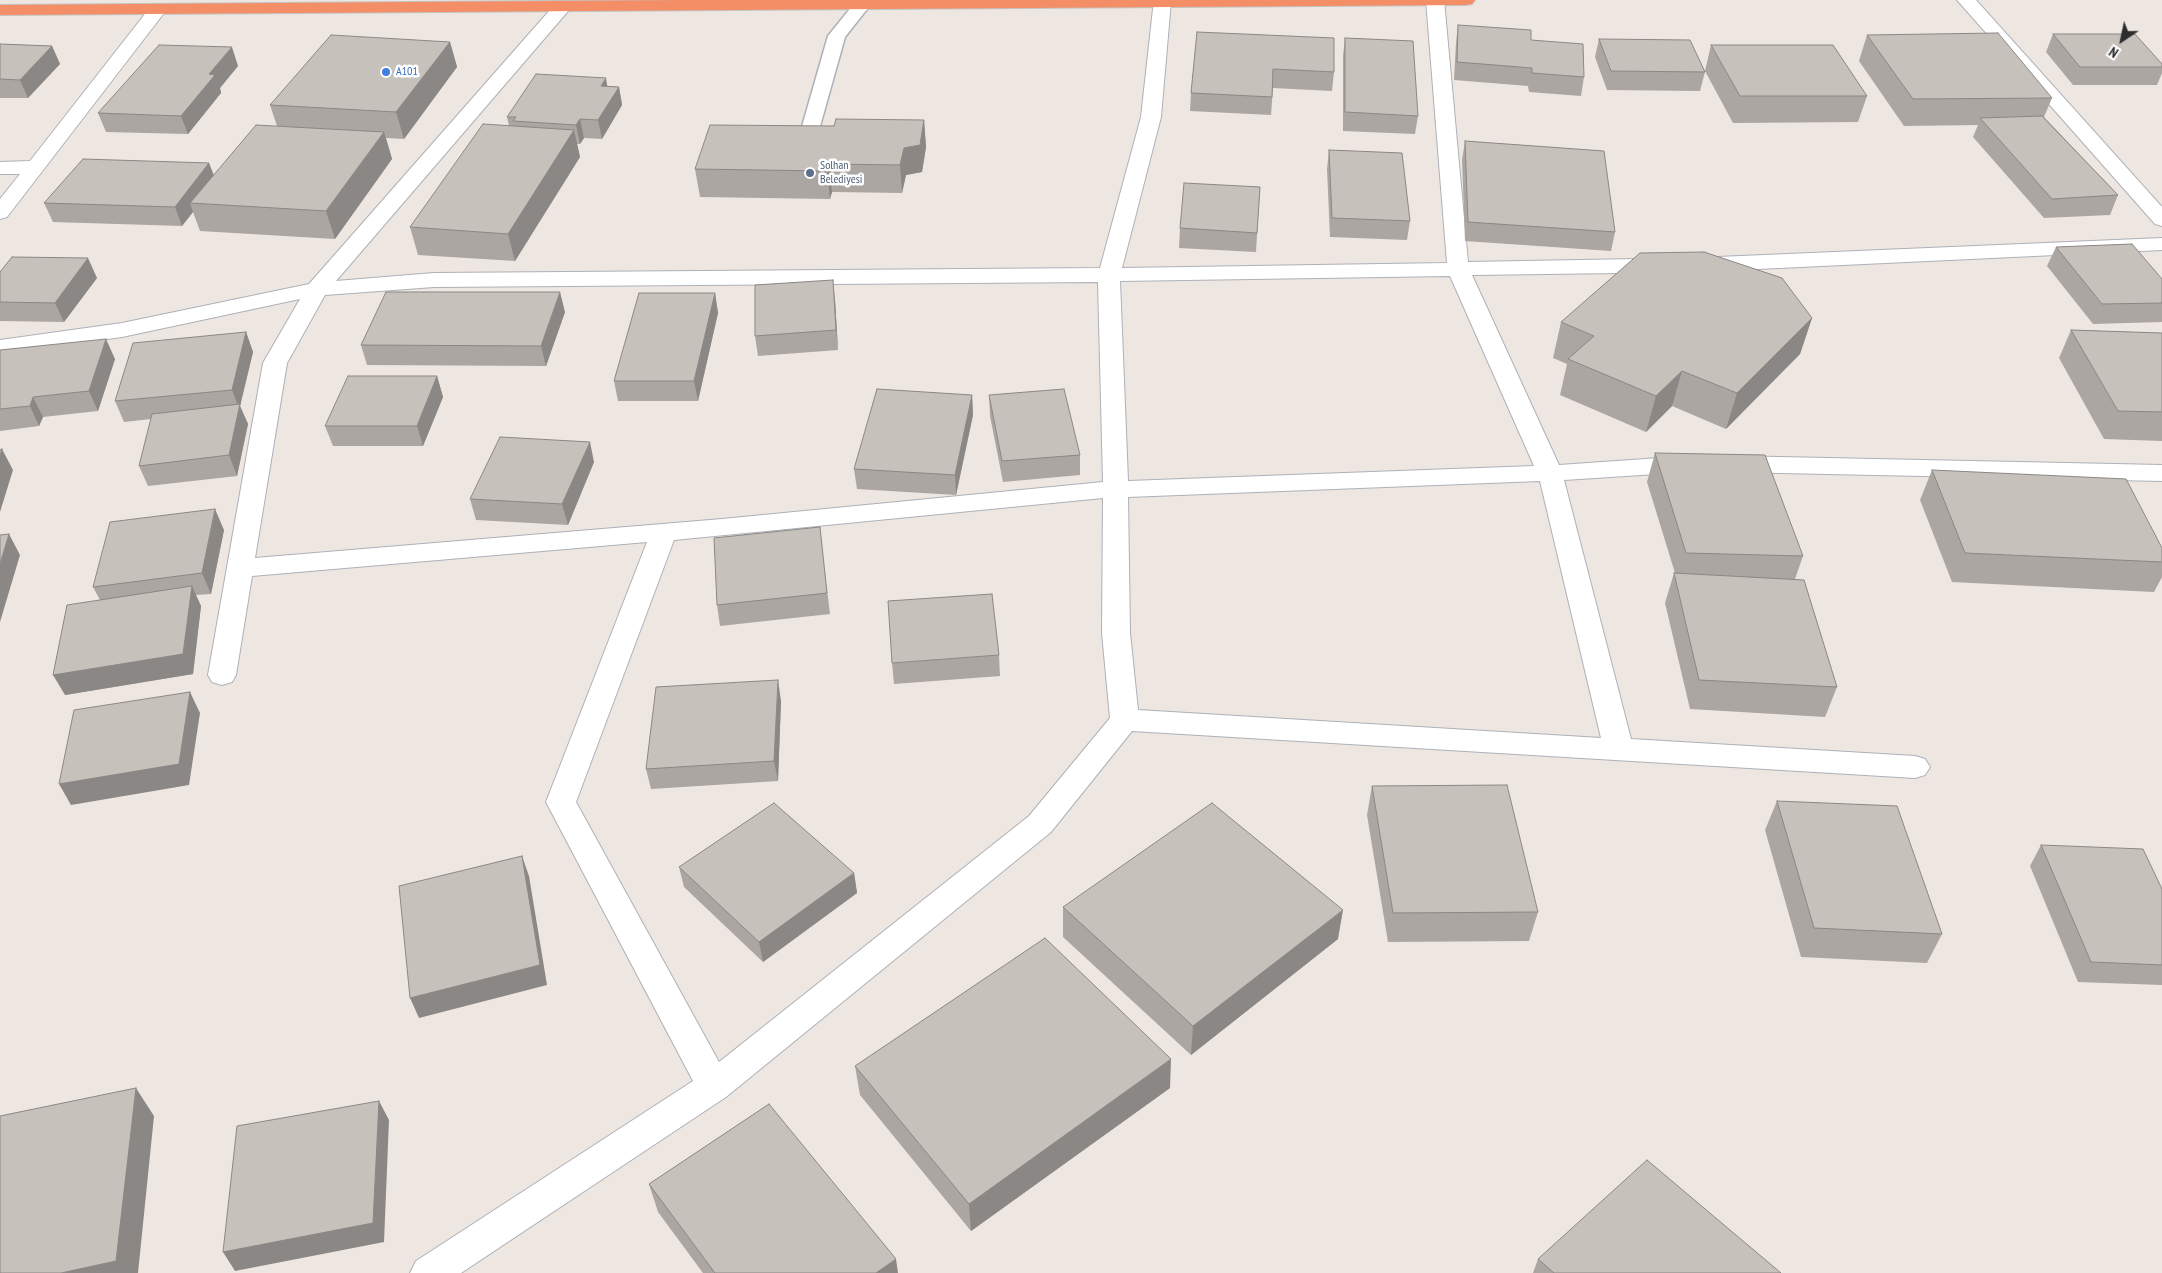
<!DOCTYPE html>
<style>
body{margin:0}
#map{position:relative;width:2162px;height:1273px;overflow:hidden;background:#eee6e1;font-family:"PT Sans Narrow",sans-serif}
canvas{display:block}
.north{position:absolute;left:2097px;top:15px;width:50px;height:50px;-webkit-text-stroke:4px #fff;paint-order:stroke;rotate:214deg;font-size:14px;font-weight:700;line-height:20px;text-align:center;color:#2d2d2d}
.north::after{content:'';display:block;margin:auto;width:18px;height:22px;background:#2d2d2d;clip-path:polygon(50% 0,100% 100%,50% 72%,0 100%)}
</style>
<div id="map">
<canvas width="2162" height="1273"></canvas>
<div class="north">N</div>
</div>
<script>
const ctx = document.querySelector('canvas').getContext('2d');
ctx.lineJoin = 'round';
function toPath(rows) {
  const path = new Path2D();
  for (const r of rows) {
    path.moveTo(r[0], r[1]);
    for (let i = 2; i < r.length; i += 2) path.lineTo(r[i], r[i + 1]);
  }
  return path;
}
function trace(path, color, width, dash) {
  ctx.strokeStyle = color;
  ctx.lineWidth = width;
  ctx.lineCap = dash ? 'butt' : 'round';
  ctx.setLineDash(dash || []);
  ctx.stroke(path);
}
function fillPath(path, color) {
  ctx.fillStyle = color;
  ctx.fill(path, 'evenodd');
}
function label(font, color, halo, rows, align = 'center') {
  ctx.font = font + ' "PT Sans Narrow",sans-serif';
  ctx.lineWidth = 5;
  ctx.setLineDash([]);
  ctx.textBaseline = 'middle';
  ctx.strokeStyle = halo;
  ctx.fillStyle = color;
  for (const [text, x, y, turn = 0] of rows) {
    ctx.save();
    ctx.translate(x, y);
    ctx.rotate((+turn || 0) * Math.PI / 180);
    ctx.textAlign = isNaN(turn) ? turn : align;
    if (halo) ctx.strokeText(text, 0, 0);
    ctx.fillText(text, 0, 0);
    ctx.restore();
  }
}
const lane = toPath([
 [857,0,869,0,871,4,845,37,817,137,815,141,808,143,801,141,799,137,828,36,857,0]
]);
const street = toPath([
 [1154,0,1171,1,1161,117,1122,268,1447,263,1426,0,1444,0,1468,262,1694,258,2162,238,2162,250,1694,272,1472,275,1559,465,1688,456,1697,458,1700,464,1697,470,1688,472,1564,480,1631,739,1915,756,1925,759,1930,767,1925,775,1915,778,1132,731,1051,832,726,1097,461,1273,410,1273,416,1261,693,1081,546,802,647,542,252,576,236,675,232,682,222,685,212,682,208,675,263,363,300,299,122,337,0,354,0,340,122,323,309,284,557,2,563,1,569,2,572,6,569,10,336,281,434,273,1100,268,1141,117,1154,0],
 [1450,276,1534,466,1128,481,1120,281,1450,276],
 [1098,282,1103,482,722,519,255,558,287,363,325,295,434,287,1098,282],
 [1540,481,1601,738,1138,710,1130,633,1128,497,1540,481],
 [1103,498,1102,633,1110,718,1029,816,719,1062,576,802,674,540,1103,498],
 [1957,0,1976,0,2162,207,2162,226,2155,224,1957,0],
 [158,4,164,5,167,9,164,13,7,217,0,219,0,199,20,174,0,174,0,162,30,161,152,5,158,4],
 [1731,456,2162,465,2162,481,1731,472,1722,470,1719,464,1722,458,1731,456]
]);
const highway = toPath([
 [684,0,1475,0,1472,4,1466,5,0,15,0,5,684,0]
]);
const wall = toPath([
 [1458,25,1531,40,1584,77,1581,96,1529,92,1528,86,1454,80,1456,43],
 [1197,32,1334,72,1332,91,1273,88,1271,115,1190,111,1191,93],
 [2053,34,2162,64,2162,73,2157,85,2073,85,2046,52],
 [1867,35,2052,98,2044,117,2118,195,2110,215,2044,218,1973,137,1978,125,1904,126,1859,61],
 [1345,38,1418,116,1415,134,1343,131,1343,56],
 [1599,39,1705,72,1700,91,1607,90,1595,57],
 [450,42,457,67,404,139,386,138,392,159,335,239,200,231,193,212,182,226,53,222,44,203,209,163,214,175,277,126,270,105],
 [0,44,52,46,60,64,28,98,0,98],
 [1711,45,1867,96,1858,122,1733,123,1705,71],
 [238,66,220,88,221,93,188,134,106,132,98,113],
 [607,86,619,87,622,105,602,139,584,138,580,144,577,144,580,157,515,261,418,255,410,227,509,126,507,117],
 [924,120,926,147,922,172,906,175,902,193,832,192,830,199,700,197,695,169],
 [1465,141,1615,232,1611,251,1465,241,1462,160],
 [1329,150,1410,221,1407,240,1330,237,1327,169],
 [1260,187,1256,252,1179,248,1180,228],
 [2056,247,2162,279,2162,322,2093,324,2047,266],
 [0,272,97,278,64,322,0,321],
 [715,293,718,313,698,401,618,401,614,381],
 [835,300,838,350,758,356,755,336],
 [565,312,546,366,367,365,361,345],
 [1812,318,1800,354,1726,429,1672,406,1646,432,1560,395,1567,364,1553,358,1561,322],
 [2071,330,2162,333,2162,441,2104,439,2059,358],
 [246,332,253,352,240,406,248,424,237,476,148,486,139,466,151,419,124,422,115,401],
 [0,350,115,359,98,411,43,417,39,426,0,431],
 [437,376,443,397,423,446,333,446,325,426],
 [972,395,973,415,956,495,857,489,854,469],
 [989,395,1080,455,1080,475,1003,482,990,416],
 [1655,453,1803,556,1795,579,1837,687,1825,717,1690,709,1665,603,1674,573,1675,573,1647,482],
 [594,462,568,525,476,520,470,499],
 [1932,470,2162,548,2162,577,2154,592,1952,582,1920,500],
 [224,530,211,594,196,595,201,606,193,674,65,695,100,600,93,587],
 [822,548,830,614,720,626,717,605],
 [999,655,1000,676,894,684,892,663],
 [781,701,778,781,651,789,646,769],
 [1372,786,1538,912,1529,941,1388,942,1367,815],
 [1777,801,1942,934,1927,963,1801,957,1765,830],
 [2041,845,2162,889,2162,985,2078,982,2030,866],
 [679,867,854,873,857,893,763,962,684,887],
 [1063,907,1338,939,1191,1055,1063,937],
 [855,1066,1170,1088,971,1231,860,1095],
 [649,1184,898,1273,703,1273,658,1212],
 [1538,1259,1781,1273,1533,1273]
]);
const shadedWall = toPath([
 [450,42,457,67,404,139,396,112],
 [52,46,60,64,28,98,20,80],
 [232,47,238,66,220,88,221,93,188,134,181,116,209,74],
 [606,78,609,97,601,86],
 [619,87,622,105,602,139,598,120],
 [580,119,584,138,580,144,576,125],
 [924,120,926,147,922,172,906,175,902,193,900,165,904,148],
 [574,130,580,157,515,261,508,234],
 [384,132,392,159,335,239,326,211],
 [209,163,216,182,190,203,193,212,182,226,175,207],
 [829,164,832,192,830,199,827,171],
 [88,258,97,278,64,322,55,303],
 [833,280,835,300,838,350,836,330],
 [560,292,565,312,546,366,541,346],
 [715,293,718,313,698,401,694,381],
 [1812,318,1800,354,1726,429,1737,393],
 [246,332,253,352,240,406,248,424,237,476,229,455,239,408,232,390],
 [106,339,115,359,98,411,89,391],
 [1682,371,1672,406,1646,432,1656,396],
 [437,376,443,397,423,446,417,426],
 [972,395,973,415,956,495,955,475],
 [33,397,43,417,39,426,30,406],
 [590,442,594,462,568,525,562,504],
 [2,449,13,470,0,512,0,457],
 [215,509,224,530,211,594,202,573],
 [9,534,20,555,0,622,0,564],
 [192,586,201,606,193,674,65,695,53,675],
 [778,680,781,701,778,781,774,761],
 [190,692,200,713,189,785,71,805,59,784],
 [522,856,529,876,547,985,419,1018,410,998],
 [854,873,857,893,763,962,759,942],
 [1343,910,1338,939,1191,1055,1193,1026],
 [1171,1059,1170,1088,971,1231,969,1204],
 [136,1088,154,1116,138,1273,61,1273],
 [379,1101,389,1120,384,1242,235,1271,223,1252],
 [896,1259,898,1273,876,1273]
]);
const building = toPath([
 [1458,25,1531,30,1531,40,1583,44,1584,77,1532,73,1532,68,1457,62,1458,25],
 [1197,32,1334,38,1334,72,1273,69,1272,97,1191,93,1197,32],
 [1998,33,2052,98,1913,99,1867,35,1998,33],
 [2053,34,2135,34,2162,64,2162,67,2080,67,2053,34],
 [331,35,450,42,396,112,270,105,331,35],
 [1345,38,1413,41,1418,116,1345,112,1345,38],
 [1599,39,1690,40,1705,72,1611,71,1599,39],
 [0,44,52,46,20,80,0,79,0,44],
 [159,45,232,47,209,74,215,75,181,116,98,113,159,45],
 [1711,45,1833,45,1867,96,1740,96,1711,45],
 [536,74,606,78,601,86,619,87,598,120,580,119,576,125,513,121,516,117,507,117,536,74],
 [2042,116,2118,195,2052,199,1980,118,2042,116],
 [836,119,924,120,920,145,904,148,900,165,829,164,827,171,695,169,710,125,834,126,836,119],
 [483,124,574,130,508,234,410,227,483,124],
 [256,125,384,132,326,211,190,203,256,125],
 [1465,141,1604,151,1615,232,1468,222,1465,141],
 [1329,150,1402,153,1410,221,1332,218,1329,150],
 [83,159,209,163,175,207,44,203,83,159],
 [1184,183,1260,187,1257,233,1180,228,1184,183],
 [2132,244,2162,279,2162,303,2102,304,2056,247,2132,244],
 [1704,252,1782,278,1812,318,1737,393,1682,371,1656,396,1568,359,1594,336,1561,322,1640,253,1704,252],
 [12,257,88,258,55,303,0,302,0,272,12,257],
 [833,280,836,330,755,336,755,285,833,280],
 [386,292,560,292,541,346,361,345,386,292],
 [639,293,715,293,694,381,614,381,639,293],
 [2071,330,2162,333,2162,412,2118,411,2071,330],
 [246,332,232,390,115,401,133,343,246,332],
 [106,339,89,391,33,397,30,406,0,409,0,350,106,339],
 [348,376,437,376,417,426,325,426,348,376],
 [877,389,972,395,955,475,854,469,877,389],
 [1064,389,1080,455,1002,461,989,395,1064,389],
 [240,404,229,455,139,466,152,414,240,404],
 [500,437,590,442,562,504,470,499,500,437],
 [2,449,0,457,0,450,2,449],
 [1655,453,1765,455,1803,556,1686,553,1655,453],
 [1932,470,2126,479,2162,548,2162,562,1965,553,1932,470],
 [215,509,202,573,93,587,110,522,215,509],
 [820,527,827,593,717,605,714,538,820,527],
 [9,534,0,564,0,535,9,534],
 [1674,573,1804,580,1837,687,1699,680,1674,573],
 [192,586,183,654,53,675,67,605,192,586],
 [992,594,999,655,892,663,888,601,992,594],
 [778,680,774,761,646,769,656,687,778,680],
 [190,692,179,764,59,784,74,710,190,692],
 [1507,785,1538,912,1393,913,1372,786,1507,785],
 [1777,801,1897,806,1942,934,1814,928,1777,801],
 [774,803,854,873,759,942,679,867,774,803],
 [1212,803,1343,910,1193,1026,1063,907,1212,803],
 [2041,845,2143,849,2162,889,2162,965,2091,962,2041,845],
 [522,856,540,965,410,998,399,886,522,856],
 [1045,938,1171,1059,969,1204,855,1066,1045,938],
 [136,1088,116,1261,61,1273,0,1273,0,1116,136,1088],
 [379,1101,373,1223,223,1252,237,1126,379,1101],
 [769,1104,896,1259,876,1273,715,1273,649,1184,769,1104],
 [1647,1160,1781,1273,1554,1273,1538,1259,1647,1160]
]);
const markers = [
 [386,72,5,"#3f7fe0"],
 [810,173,5,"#5c6f8a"]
];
const farShopnames = [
 ["A101",396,72]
];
const farServicenames = [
 ["Solhan",820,166],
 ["Belediyesi",820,180]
];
trace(lane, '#adb1b8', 3);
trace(street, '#adb1b8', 2);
trace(highway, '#c4c4c4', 2);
fillPath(lane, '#fff');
fillPath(street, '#fff');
fillPath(highway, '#f48e66');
fillPath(wall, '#aba6a2');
fillPath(shadedWall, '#8b8784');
fillPath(building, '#c7c1bc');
trace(building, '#8b8784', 1);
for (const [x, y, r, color] of markers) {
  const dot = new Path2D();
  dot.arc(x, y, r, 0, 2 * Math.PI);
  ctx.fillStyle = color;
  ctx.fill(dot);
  trace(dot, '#fff', 2);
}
label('12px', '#366cbe', '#fff', farShopnames, 'left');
label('12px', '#4e5e75', '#fff', farServicenames, 'left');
</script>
